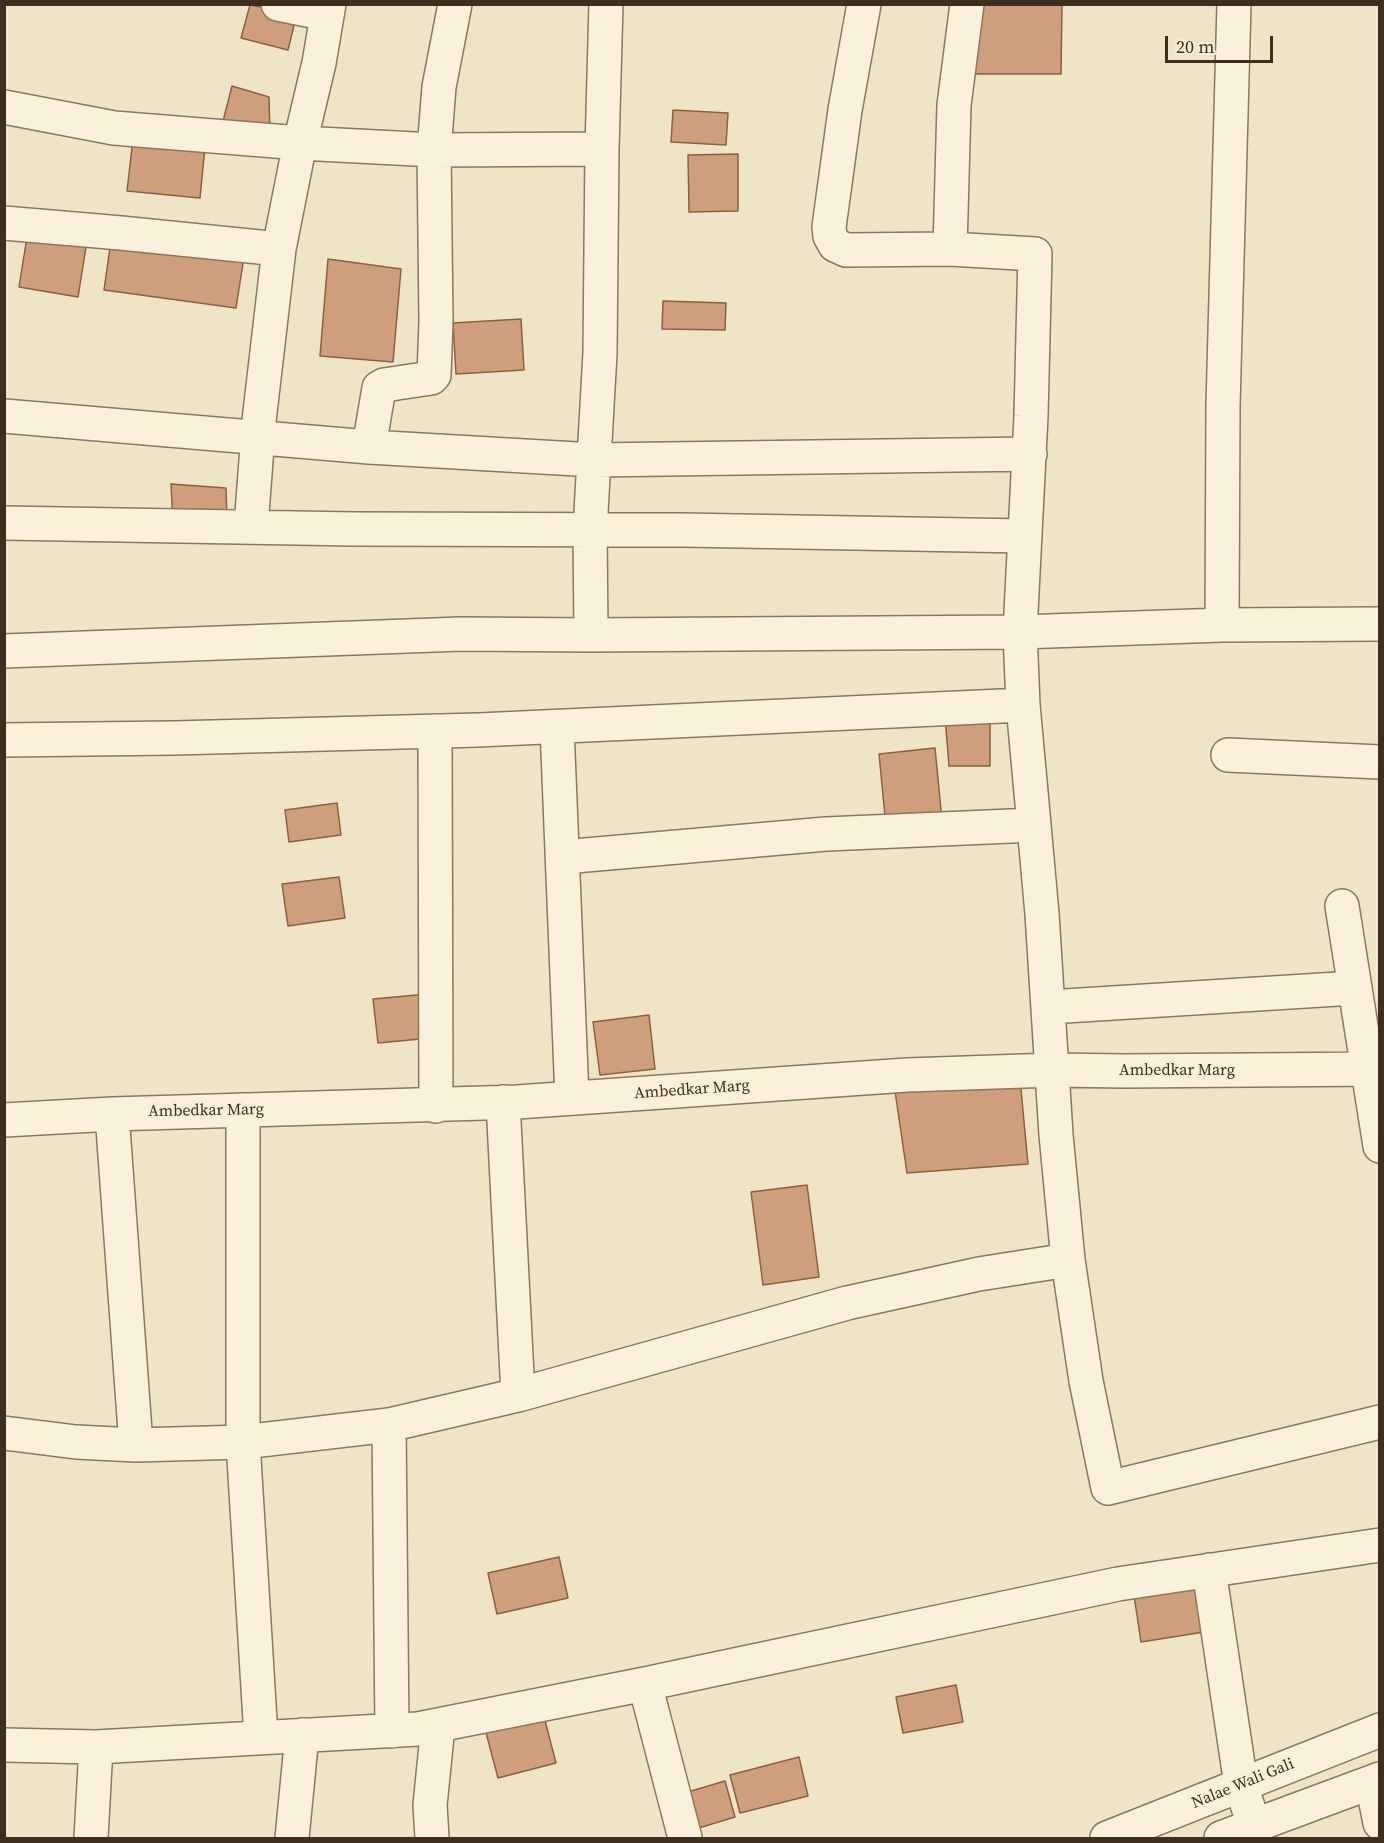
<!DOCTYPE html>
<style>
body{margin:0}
#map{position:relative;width:1384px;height:1843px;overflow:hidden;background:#f0e4c8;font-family:"Source Serif 4",serif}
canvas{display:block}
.frame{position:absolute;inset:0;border:6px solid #3d2e20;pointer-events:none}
.scale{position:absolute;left:1165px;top:36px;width:108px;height:27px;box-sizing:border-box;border:3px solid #3d2e20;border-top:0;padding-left:8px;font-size:18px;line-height:21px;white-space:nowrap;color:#3d2e20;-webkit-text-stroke:4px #f7eed8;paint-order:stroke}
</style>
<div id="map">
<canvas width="1384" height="1843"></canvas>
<div class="frame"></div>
<div class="scale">20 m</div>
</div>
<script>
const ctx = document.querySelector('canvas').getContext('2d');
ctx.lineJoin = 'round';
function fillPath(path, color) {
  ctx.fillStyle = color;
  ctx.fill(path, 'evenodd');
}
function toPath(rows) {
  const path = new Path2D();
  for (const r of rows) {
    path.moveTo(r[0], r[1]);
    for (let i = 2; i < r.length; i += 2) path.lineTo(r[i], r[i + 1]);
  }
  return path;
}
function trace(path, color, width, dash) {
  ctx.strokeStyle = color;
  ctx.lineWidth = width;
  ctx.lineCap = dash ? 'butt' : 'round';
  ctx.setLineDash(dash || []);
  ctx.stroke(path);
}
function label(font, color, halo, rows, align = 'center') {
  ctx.font = font + ' "Source Serif 4",serif';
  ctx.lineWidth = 4.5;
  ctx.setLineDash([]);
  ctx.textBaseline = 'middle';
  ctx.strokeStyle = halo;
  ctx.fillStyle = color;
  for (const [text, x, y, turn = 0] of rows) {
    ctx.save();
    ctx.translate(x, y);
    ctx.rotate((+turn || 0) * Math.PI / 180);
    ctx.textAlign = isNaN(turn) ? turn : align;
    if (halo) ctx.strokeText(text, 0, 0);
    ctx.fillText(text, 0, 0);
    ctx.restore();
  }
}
const building = toPath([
 [970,4,1062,4,1061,74,970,74,970,4],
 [250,5,297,13,288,50,241,38,250,5],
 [232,86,269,97,270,135,221,129,232,86],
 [673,110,728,113,726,145,671,142,673,110],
 [133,139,205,147,200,198,127,191,133,139],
 [738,154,738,211,689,212,688,155,738,154],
 [27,237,86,247,78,297,19,287,27,237],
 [111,241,244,257,236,308,104,290,111,241],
 [328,259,401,269,393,362,320,356,328,259],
 [663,301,726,303,725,330,662,329,663,301],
 [521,319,524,370,456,374,453,323,521,319],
 [171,484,226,488,227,519,173,523,171,484],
 [990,710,990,766,949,766,945,717,990,710],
 [935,748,942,820,886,826,879,754,935,748],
 [337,803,341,835,289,842,285,810,337,803],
 [339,877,345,918,288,926,282,884,339,877],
 [428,994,431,1038,378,1043,373,999,428,994],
 [649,1015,655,1069,600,1075,593,1022,649,1015],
 [1020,1079,1028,1164,907,1173,895,1091,1020,1079],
 [807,1185,819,1277,763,1285,751,1192,807,1185],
 [559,1557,568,1598,497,1614,488,1573,559,1557],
 [1196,1579,1204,1632,1141,1642,1133,1589,1196,1579],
 [956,1685,963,1722,903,1733,896,1697,956,1685],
 [542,1709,556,1763,498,1778,484,1725,542,1709],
 [799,1757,808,1796,740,1813,730,1775,799,1757],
 [725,1781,735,1817,692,1830,681,1794,725,1781]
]);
const minor = toPath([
 [278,4,327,14],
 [4,107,114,128,300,143,434,150,602,149],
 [4,223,121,233,279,249],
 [950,249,954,105,967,4],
 [4,416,369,447,594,460,1030,454],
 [369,447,379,388,384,385,431,378,434,375,436,322,434,150,439,87,455,4],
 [4,523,355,529,682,530,1025,536],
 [251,526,259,421,279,249,300,143,319,63,329,4],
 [1222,625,1223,406,1234,4],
 [591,635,590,530,600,353,602,149,606,4],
 [4,651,461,634,591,635,1020,632,1222,625,1380,624],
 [557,727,572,1098],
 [435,731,436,1106],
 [4,740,174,738,478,730,1023,705],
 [1228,755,1380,762],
 [1034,825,1042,914,1056,1135,1068,1260,1086,1381,1108,1488,1380,1422],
 [563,857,826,834,1034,825,1023,705,1020,632,1031,416,1035,254,950,249,846,250,835,245,830,236,829,227,845,110,864,4],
 [1342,906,1380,1146],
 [1049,1007,1354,988],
 [503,1102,518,1395],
 [243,1110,243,1442,261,1737],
 [112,1114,136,1445],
 [4,1120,112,1114,517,1102,907,1075,1053,1070,1124,1071,1380,1069],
 [389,1425,392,1731],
 [4,1433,76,1442,136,1445,243,1442,389,1425,518,1395,847,1303,979,1274,1068,1260],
 [1209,1570,1241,1785,1254,1826,1255,1838],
 [645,1684,685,1838],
 [4,1745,96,1747,418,1729,645,1684,1118,1584,1380,1545],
 [1372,1782,1380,1823],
 [91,1838,96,1747],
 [292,1838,302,1735],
 [432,1838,430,1805,438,1726],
 [1107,1838,1380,1730],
 [1221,1838,1380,1779]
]);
const streetNames = [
 ["Ambedkar Marg",1177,1071],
 ["Ambedkar Marg",692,1090,-4],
 ["Ambedkar Marg",206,1111,-1],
 ["Nalae Wali Gali",1243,1784,-22]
];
fillPath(building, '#cf9f7d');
trace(building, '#8d5f41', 1.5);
trace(minor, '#8d765c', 36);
trace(minor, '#faf1dc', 33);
label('16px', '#3d2e20', '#f7eed8', streetNames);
</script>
